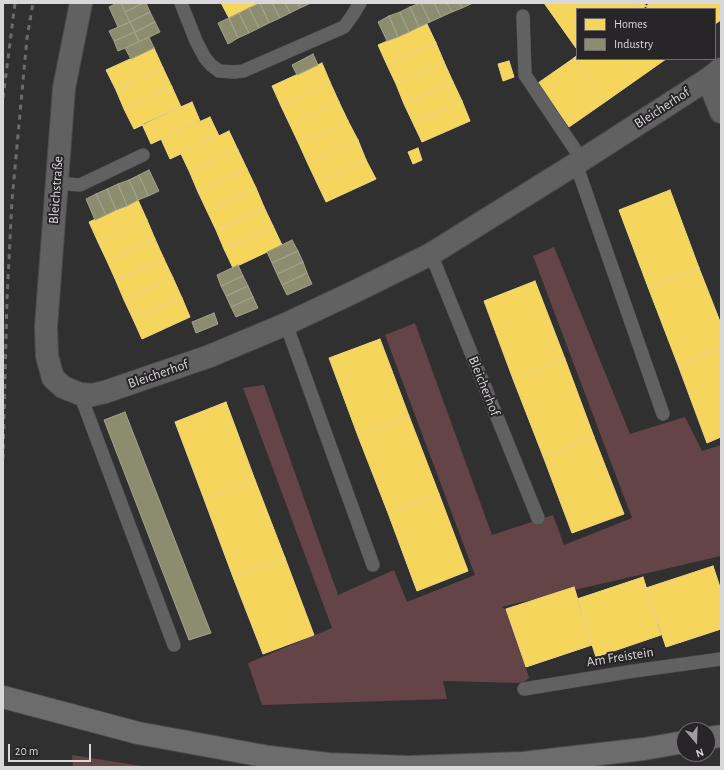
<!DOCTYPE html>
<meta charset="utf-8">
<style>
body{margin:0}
#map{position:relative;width:724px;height:770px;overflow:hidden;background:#303030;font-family:"Alegreya Sans",sans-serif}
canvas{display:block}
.frame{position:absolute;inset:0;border:4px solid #d9d7d9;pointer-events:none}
.legend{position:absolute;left:576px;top:8px;width:140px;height:52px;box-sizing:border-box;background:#272527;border:1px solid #6e6c6e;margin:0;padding:5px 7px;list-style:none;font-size:12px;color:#d9d7d9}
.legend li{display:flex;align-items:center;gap:8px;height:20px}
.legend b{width:20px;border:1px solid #6e6c6e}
.north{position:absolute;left:676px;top:722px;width:40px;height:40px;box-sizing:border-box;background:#272527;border:1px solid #6e6c6e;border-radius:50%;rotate:161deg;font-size:11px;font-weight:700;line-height:16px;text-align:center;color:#d9d7d9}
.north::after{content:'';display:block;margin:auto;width:14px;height:18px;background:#9e9d9e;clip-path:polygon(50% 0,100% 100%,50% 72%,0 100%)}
.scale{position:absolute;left:8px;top:744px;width:83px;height:18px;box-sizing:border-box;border:2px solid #d9d7d9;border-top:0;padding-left:5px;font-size:12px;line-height:14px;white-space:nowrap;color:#d9d7d9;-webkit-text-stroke:3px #272527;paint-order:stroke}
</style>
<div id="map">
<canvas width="724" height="770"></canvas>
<div class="frame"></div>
<ul class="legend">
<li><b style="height:11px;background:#f6d55c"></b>Homes</li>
<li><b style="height:11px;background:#8c8c6e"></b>Industry</li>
</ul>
<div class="north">N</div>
<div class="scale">20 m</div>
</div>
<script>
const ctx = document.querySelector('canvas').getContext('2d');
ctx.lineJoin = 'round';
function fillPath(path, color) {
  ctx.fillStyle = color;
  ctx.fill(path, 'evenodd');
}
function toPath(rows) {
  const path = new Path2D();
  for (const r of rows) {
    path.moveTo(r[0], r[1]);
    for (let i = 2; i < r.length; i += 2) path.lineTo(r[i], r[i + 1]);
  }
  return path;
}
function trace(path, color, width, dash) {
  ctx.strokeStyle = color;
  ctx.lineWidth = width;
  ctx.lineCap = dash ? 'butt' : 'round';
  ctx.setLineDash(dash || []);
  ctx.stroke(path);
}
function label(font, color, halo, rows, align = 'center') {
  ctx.font = font + ' "Alegreya Sans",sans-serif';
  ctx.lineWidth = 4;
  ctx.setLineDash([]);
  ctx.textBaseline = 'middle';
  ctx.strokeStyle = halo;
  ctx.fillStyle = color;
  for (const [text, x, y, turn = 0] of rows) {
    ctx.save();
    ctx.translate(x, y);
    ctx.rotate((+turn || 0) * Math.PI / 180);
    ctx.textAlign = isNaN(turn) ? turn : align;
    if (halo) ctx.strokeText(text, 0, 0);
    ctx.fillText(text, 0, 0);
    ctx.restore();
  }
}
const green = toPath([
 [554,247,630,434,685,417,702,451,721,445,721,556,501,607,506,609,529,678,522,683,443,681,447,699,262,705,248,663,332,628,243,388,264,385,338,595,394,570,407,602,475,575,385,335,415,323,492,535,553,515,564,545,632,518,533,256],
 [72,755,148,767,73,767]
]);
const homes = toPath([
 [221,3,259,3,229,18,221,3],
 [544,3,639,3,631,9,577,9,577,47,576,48,544,3],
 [639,3,644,3,646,6,642,9,631,9,639,3],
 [651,3,721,3,721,20,715,24,715,9,648,9,646,6,651,3],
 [427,24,436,43,387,65,378,45,427,24],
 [436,43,444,62,396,84,387,65,436,43],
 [154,48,163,68,116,90,106,70,154,48],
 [577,55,577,59,666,59,605,102,574,58,577,55],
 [574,58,605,102,569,127,538,83,574,58],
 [509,61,514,77,503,81,498,64,509,61],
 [444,62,453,82,404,104,396,84,444,62],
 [322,63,330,82,281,106,272,86,322,63],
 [163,68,172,87,124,109,116,90,163,68],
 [330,82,339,102,290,125,281,106,330,82],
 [453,82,462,101,413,123,404,104,453,82],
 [172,87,181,107,134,129,124,109,172,87],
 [462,101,470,121,422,142,413,123,462,101],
 [192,102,200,121,151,144,142,124,192,102],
 [339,102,348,121,299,144,290,125,339,102],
 [210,117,219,136,170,159,161,139,210,117],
 [348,121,358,140,308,164,299,144,348,121],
 [229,131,238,150,190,173,181,154,229,131],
 [358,140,366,160,317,183,308,164,358,140],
 [418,148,422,160,413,164,408,152,418,148],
 [238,150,247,169,198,192,190,173,238,150],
 [366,160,376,179,326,202,317,183,366,160],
 [247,169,256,188,207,211,198,192,247,169],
 [256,188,264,207,216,230,207,211,256,188],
 [670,190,699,268,648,287,619,210,670,190],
 [138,200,147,220,98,242,89,222,138,200],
 [264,207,273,226,224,249,216,230,264,207],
 [147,220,155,239,107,261,98,242,147,220],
 [273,226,282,245,233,268,224,249,273,226],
 [155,239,164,259,116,281,107,261,155,239],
 [164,259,173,278,124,300,116,281,164,259],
 [699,268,721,324,721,348,678,365,648,287,699,268],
 [173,278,182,298,133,319,124,300,173,278],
 [535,281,565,359,513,379,484,301,535,281],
 [182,298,190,317,142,339,133,319,182,298],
 [380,339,409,416,358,436,329,358,380,339],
 [721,348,721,437,707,443,678,365,721,348],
 [565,359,594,437,543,456,513,379,565,359],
 [226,402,255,480,204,499,175,422,226,402],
 [409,416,439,494,388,513,358,436,409,416],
 [594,437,624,514,572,533,543,456,594,437],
 [255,480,285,558,233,577,204,499,255,480],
 [439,494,468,571,417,591,388,513,439,494],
 [285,558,314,635,263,654,233,577,285,558],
 [713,566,721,590,721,629,666,647,646,588,713,566],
 [643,577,661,635,596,657,577,599,643,577],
 [574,587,592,645,526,667,506,609,574,587]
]);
const industry = toPath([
 [117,3,121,3,130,22,118,27,109,7,117,3],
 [121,3,143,3,125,12,121,3],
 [143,3,146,3,150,12,130,22,125,12,143,3],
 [260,3,272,3,280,18,269,23,260,3],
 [260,3,269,23,259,28,249,8,260,3],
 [272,3,285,3,290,13,280,18,272,3],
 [285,3,298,3,300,8,290,13,285,3],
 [298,3,311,3,300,8,298,3],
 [420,3,421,3,430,22,419,27,410,7,420,3],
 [421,3,434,3,441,17,430,22,421,3],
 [434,3,447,3,452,12,441,17,434,3],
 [447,3,460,3,462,8,452,12,447,3],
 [460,3,473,3,462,8,460,3],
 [410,7,419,27,409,32,400,12,410,7],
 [249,8,259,28,249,33,239,13,249,8],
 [150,12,155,22,135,32,130,22,150,12],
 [400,12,409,32,398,37,389,16,400,12],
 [239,13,249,33,238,38,229,18,239,13],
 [389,16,398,37,387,41,378,22,389,16],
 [229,18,238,38,228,44,218,23,229,18],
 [130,22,135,32,114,41,109,31,130,22],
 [155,22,160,32,139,42,135,32,155,22],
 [135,32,139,42,118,51,114,41,135,32],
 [149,37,154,48,131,59,125,48,149,37],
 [313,54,318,65,297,75,292,65,313,54],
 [149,170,159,191,148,196,139,175,149,170],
 [139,175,148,196,138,200,129,180,139,175],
 [129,180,138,200,127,206,118,184,129,180],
 [118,184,127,206,116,210,107,189,118,184],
 [107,189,116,210,106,215,96,194,107,189],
 [96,194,106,215,95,220,86,199,96,194],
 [292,240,298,251,272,263,267,252,292,240],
 [298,251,303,262,277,274,272,263,298,251],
 [303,262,307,273,282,285,277,274,303,262],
 [238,265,243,276,221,286,217,275,238,265],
 [307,273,312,284,287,295,282,285,307,273],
 [243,276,248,286,226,296,221,286,243,276],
 [248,286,253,297,231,307,226,296,248,286],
 [253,297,258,308,236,317,231,307,253,297],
 [214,313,218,324,196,333,192,322,214,313],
 [125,412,211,633,189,640,104,420,125,412]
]);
const service = toPath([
 [181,3,196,41,205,58,211,65,219,71,234,72,243,71,344,27,352,16,360,3],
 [523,16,525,75,582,160],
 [576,164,663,414],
 [57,183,80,185,143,155],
 [431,254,538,518],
 [286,324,373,565],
 [80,394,174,645],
 [524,689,634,671,721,659]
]);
const minor = toPath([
 [81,3,64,88,46,327,47,356,53,378,63,387,80,394,92,395,105,392,210,356,286,324,354,292,431,254,582,160,708,79,721,69],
 [708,79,721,112]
]);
const secondary = toPath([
 [3,697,138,733,269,757,328,764,409,767,523,763,644,749,684,742],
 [708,738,721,736]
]);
const rail = toPath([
 [3,98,15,3],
 [3,459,7,299,12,200,27,38,33,3]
]);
const streetNames = [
 ["Bleicherhof",662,108,-33],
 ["Bleichstraße",56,190,-86],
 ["Bleicherhof",158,374,-19],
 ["Bleicherhof",484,386,68],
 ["Am Freistein",620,657,-9]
];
fillPath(green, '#644446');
fillPath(homes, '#f6d55c');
trace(homes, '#edd682', 1);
fillPath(industry, '#8c8c6e');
trace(industry, '#a3a28e', 1);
trace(service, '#4b4b4b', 14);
trace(minor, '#4b4b4b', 24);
trace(secondary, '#4b4b4b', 24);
trace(service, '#616161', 13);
trace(minor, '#616161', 22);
trace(secondary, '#6c6c6c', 22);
trace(rail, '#6b6b6b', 3, [5, 5]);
label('14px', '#d9d7d9', '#272527', streetNames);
</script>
